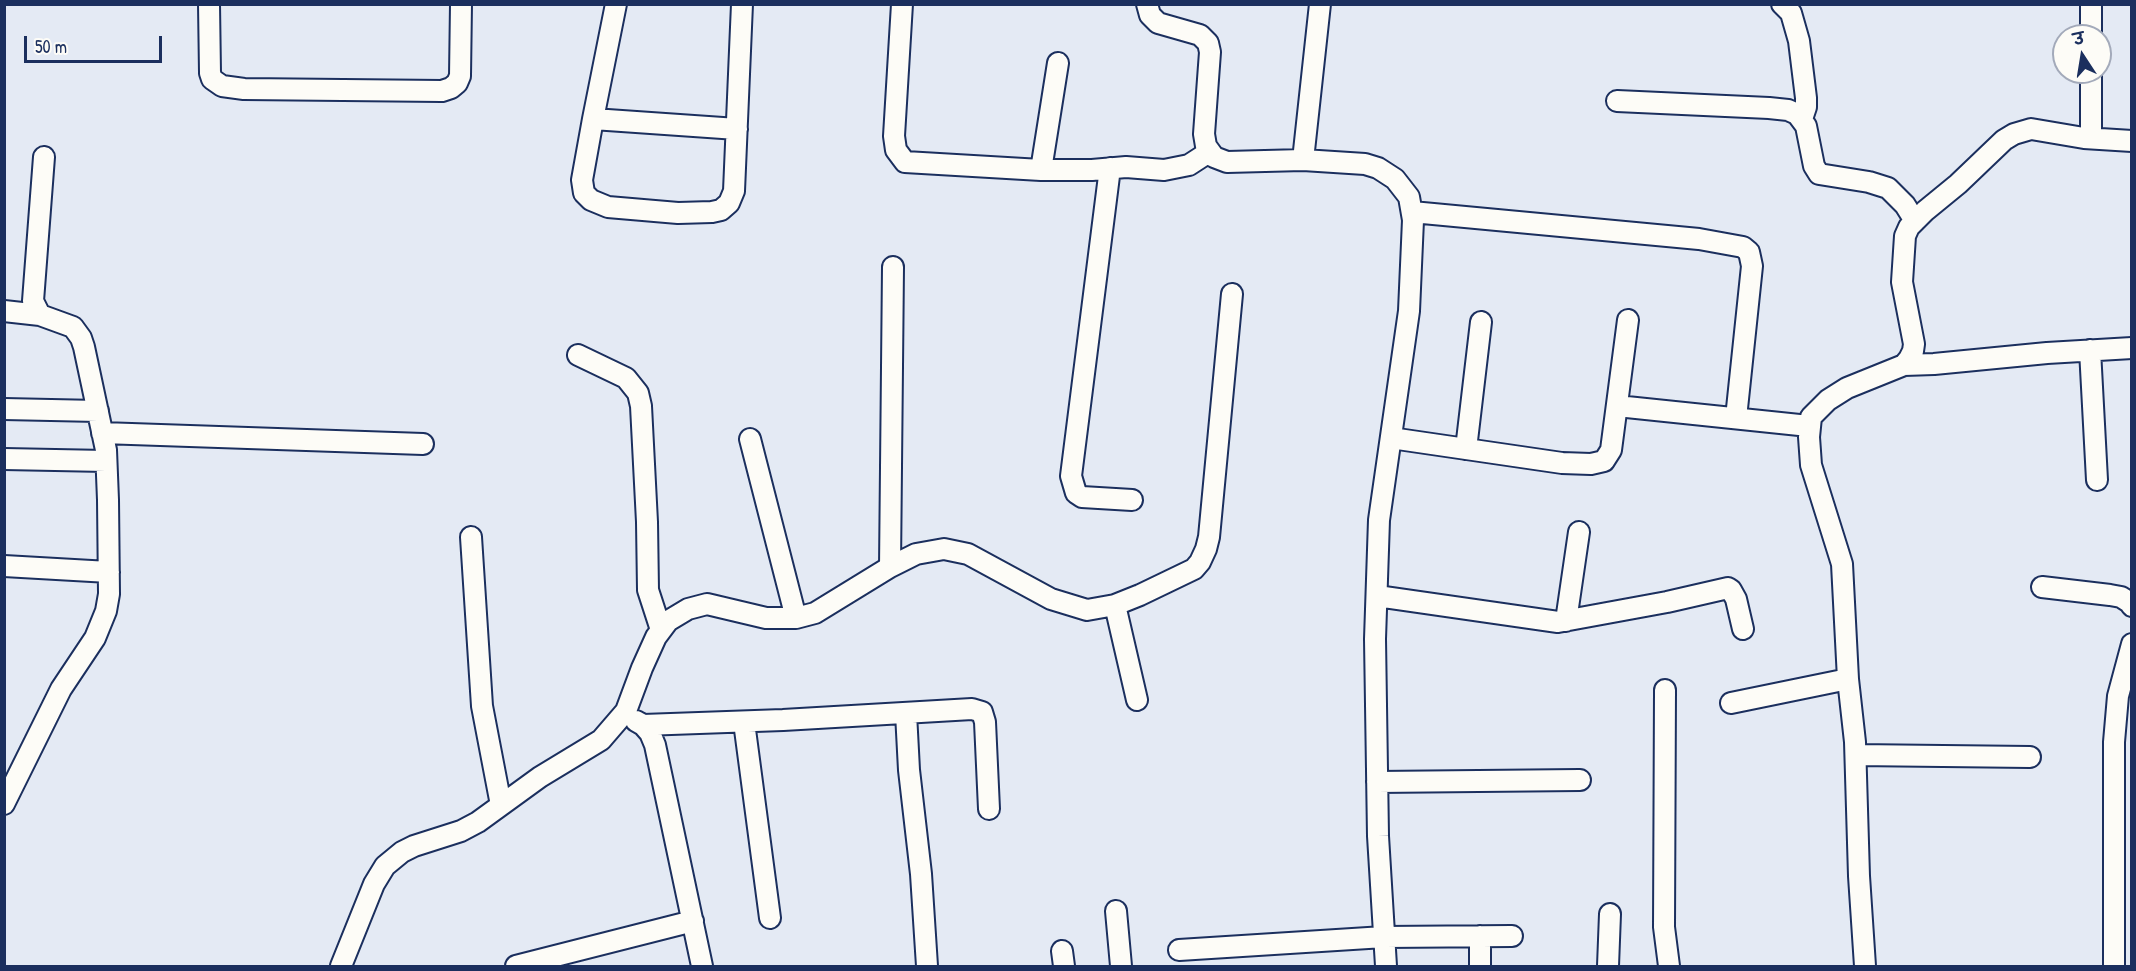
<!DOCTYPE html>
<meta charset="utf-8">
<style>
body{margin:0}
#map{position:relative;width:2136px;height:971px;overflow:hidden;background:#e4eaf4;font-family:"Patrick Hand","Playpen Sans Deva",sans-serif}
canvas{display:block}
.frame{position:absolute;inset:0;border:6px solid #1b2f5e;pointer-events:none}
.north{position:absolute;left:2052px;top:24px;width:60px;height:60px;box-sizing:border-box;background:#fdfcf7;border:2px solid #a3aaba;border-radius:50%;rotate:348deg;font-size:16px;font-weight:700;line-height:24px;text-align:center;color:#1b2f5e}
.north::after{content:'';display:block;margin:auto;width:21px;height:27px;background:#1b2f5e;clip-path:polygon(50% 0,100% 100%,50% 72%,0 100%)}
.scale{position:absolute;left:24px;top:36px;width:138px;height:27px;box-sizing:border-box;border:3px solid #1b2f5e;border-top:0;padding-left:8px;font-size:18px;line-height:21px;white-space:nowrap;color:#1b2f5e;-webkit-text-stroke:4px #fdfcf7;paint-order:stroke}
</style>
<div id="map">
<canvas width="2136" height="971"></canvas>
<div class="frame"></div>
<div class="north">उ</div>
<div class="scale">50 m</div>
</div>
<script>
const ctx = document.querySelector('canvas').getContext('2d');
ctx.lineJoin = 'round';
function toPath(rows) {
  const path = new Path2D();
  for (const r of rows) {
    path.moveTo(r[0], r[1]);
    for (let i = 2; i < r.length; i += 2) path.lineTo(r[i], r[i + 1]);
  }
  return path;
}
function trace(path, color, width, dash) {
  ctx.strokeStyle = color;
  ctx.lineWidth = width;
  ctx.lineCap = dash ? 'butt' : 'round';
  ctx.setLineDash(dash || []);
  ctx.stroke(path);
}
const minor = toPath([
 [209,4,210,73,212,79,222,86,244,89,442,91,451,88,457,83,460,76,461,4],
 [616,4,593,119,582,180,584,193,591,200,608,207,678,213,712,212,721,210,729,203,734,191,742,4],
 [902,4,894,136,896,150,905,162,1041,170,1092,170,1126,167,1164,170,1189,165,1209,152],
 [1147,4,1150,15,1158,23,1200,35,1208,43,1210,52,1204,134,1206,146,1214,157,1227,162,1303,160,1365,164,1378,168,1395,179,1409,197,1413,220,1409,311,1379,520,1375,639,1378,836,1386,966],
 [1782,4,1791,13,1799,41,1806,98,1806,107,1802,119],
 [2091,4,2091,36],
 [2091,72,2091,138],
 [1617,101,1769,108,1788,110,1797,114,1806,126,1814,166,1819,174,1869,182,1888,188,1905,205,1915,221],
 [593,119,737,129],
 [1303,160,1320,4],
 [1110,168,1071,476,1076,493,1082,497,1132,500],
 [1041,170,1058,63],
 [1412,212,1699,239,1743,247,1749,252,1752,266,1736,418],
 [4,311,40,315],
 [2090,350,2097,480],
 [578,355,626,378,638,393,641,406,647,522,648,590,661,630],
 [1904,365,1934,364,2047,353,2132,348],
 [1617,406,1809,426],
 [4,409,98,411],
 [102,433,423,444],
 [1391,438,1562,463,1591,464,1604,461,1611,450,1628,320],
 [750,439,796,618],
 [1466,449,1481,322],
 [4,459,106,461],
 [471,537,482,706,501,805],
 [4,566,109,572],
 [890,567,893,267],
 [2042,587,2110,595,2121,597,2129,602,2132,606],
 [1377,596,1558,622,1667,602,1728,588,1731,590,1736,599,1743,629],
 [1115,605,1137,700],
 [1566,621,1579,532],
 [1665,690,1664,927,1669,966],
 [1731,703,1848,679],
 [906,713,909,770,921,874,927,966],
 [636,721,643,725,650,733,655,745,702,966],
 [744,722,770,918],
 [643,725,783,720,972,709,982,712,985,722,989,809],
 [1856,755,2030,757],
 [1377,782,1580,780],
 [4,804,61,689,95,638,106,611,109,594,108,500,106,450,84,347,81,338,73,327,40,315,33,301,44,157],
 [1116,911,1121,966],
 [1480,936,1480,966],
 [1179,950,1384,937,1512,936],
 [1062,951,1064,966],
 [341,966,374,884,385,866,402,852,414,846,461,831,478,822,540,777,601,740,626,711,642,668,656,637,668,621,688,609,707,604,766,618,796,618,815,613,890,567,916,554,944,549,968,554,1051,599,1087,610,1115,605,1140,595,1194,569,1200,562,1206,549,1209,537,1232,294],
 [516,966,693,921],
 [1608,966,1610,914],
 [1865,966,1859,876,1855,742,1848,679,1842,564,1811,465,1809,437,1811,417,1828,400,1847,388,1904,365,1909,359,1913,351,1914,344,1902,282,1905,236,1909,227,1925,211,1958,184,2004,140,2014,134,2031,129,2084,138,2132,141],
 [2114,966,2114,742,2118,696,2132,644]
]);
trace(minor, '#1b2f5e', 24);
trace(minor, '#fdfcf7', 20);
</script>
